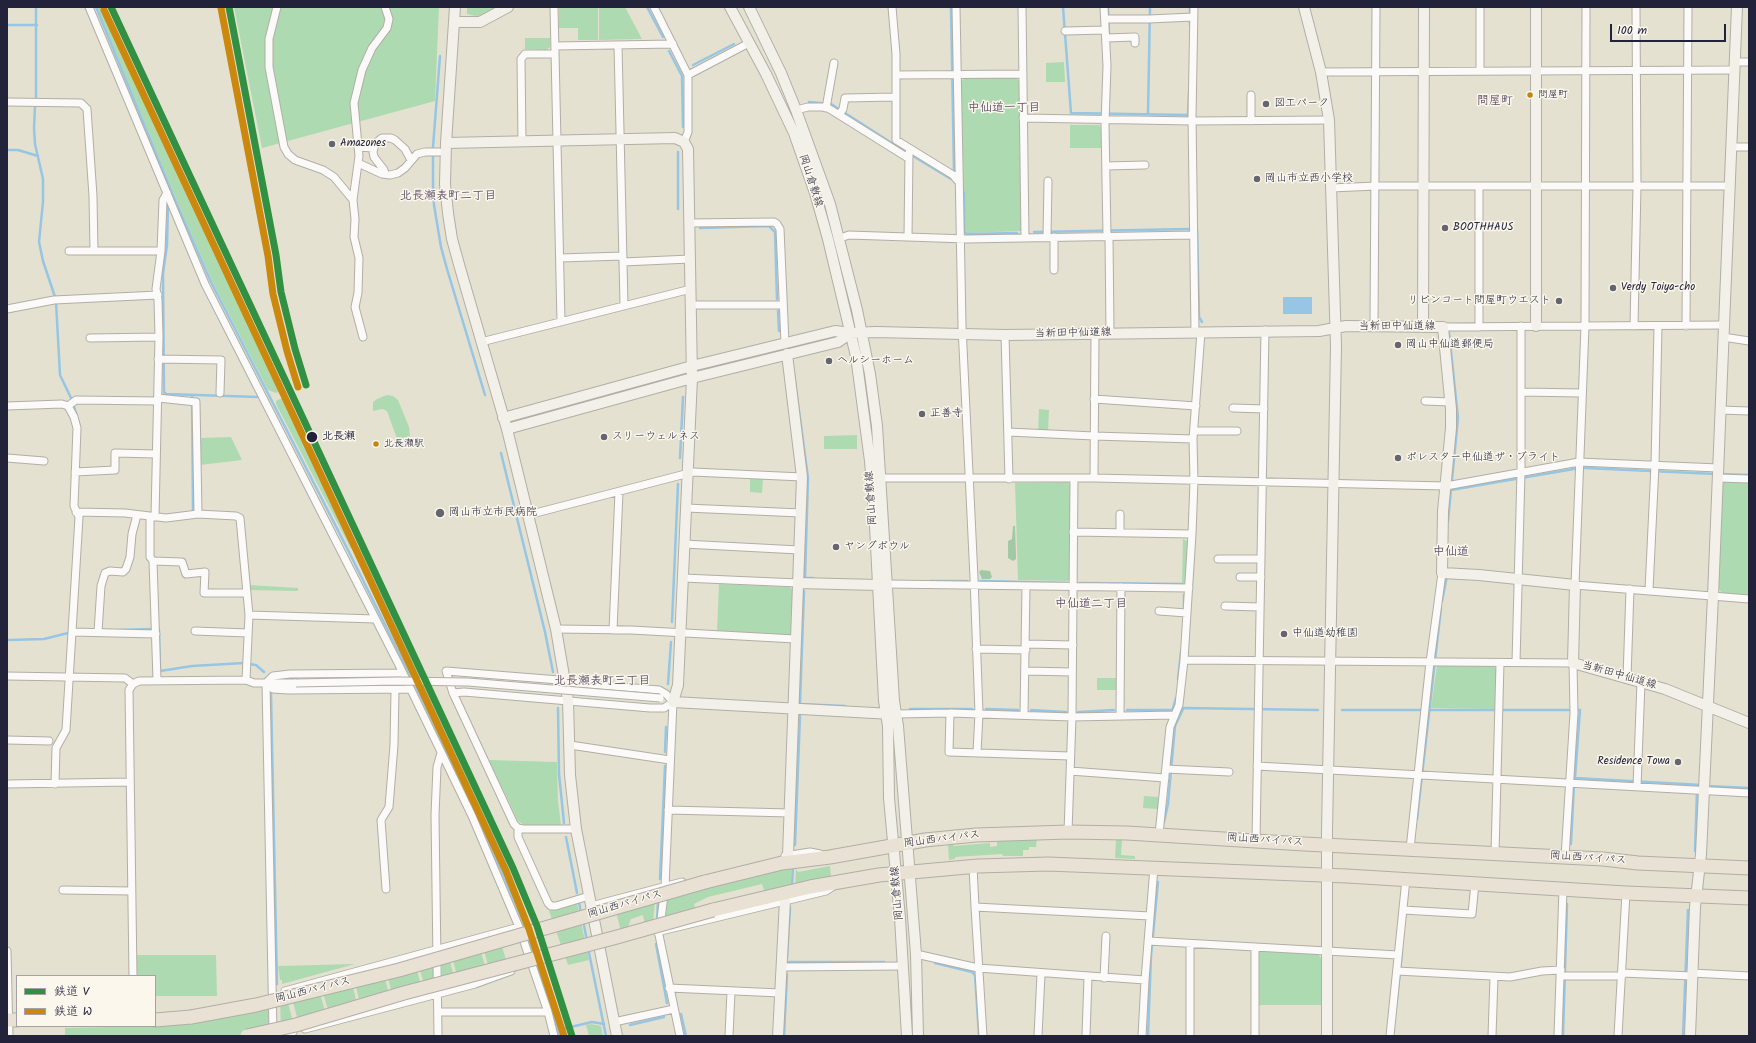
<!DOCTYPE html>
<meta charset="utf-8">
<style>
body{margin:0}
#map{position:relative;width:1756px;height:1043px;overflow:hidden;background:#e5e1d0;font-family:Kalam,"Klee One",sans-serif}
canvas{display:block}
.frame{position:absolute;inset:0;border:8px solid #22223b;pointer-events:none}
.legend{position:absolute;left:16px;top:975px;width:140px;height:52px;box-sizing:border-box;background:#fbf7ec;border:1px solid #a4a2a5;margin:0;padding:5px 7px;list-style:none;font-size:12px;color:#22223b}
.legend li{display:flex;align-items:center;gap:8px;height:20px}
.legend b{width:20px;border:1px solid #a4a2a5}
.scale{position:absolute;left:1610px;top:24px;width:116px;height:18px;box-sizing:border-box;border:2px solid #22223b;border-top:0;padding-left:5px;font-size:12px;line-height:14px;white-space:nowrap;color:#22223b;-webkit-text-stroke:3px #fbf7ec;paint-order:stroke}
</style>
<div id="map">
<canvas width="1756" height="1043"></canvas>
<div class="frame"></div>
<ul class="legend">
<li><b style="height:5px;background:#319041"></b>鉄道 V</li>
<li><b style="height:5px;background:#cb880c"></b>鉄道 W</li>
</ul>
<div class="scale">100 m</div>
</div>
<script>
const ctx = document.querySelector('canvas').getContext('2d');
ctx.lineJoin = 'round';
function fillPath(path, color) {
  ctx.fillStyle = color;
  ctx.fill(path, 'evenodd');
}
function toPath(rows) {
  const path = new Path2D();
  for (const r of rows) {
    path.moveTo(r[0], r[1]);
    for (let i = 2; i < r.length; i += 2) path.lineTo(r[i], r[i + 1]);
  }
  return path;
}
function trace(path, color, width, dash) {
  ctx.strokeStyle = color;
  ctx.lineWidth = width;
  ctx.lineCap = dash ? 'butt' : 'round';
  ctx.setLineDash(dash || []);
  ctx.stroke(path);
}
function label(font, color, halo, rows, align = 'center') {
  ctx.font = font + ' Kalam,"Klee One",sans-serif';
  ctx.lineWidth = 3;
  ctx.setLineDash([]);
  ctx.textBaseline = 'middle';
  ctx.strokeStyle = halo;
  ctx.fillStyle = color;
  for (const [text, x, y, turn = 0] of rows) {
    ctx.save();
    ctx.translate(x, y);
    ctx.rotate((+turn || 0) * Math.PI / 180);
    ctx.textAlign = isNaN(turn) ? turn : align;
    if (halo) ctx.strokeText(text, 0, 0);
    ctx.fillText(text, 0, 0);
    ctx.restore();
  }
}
const green = toPath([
 [97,7,102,7,282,390,276,393,268,390,212,281,176,199],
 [234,7,439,7,435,101,262,148],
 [467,7,501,7,486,15,476,16,467,14],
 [559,7,578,7,578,28,559,28],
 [578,7,598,7,598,40,578,40],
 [599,7,625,7,642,39,599,40],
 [525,38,550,38,550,47,546,50,525,49],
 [1064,62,1065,82,1046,82,1046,63],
 [1015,77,1019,81,1021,231,968,233,965,230,961,82,964,78],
 [1070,125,1099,125,1102,129,1102,148,1070,148],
 [387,395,393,396,398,400,409,427,410,436,407,442,402,445,399,444,387,411,382,409,373,411,373,402,377,399],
 [284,397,299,433,355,548,351,549,276,404,276,401],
 [1039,409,1049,410,1048,432,1038,432],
 [857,435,857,449,824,449,824,436],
 [231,437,242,460,200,465,199,438],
 [750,478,763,479,762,493,750,492],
 [1725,480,1749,482,1749,595,1722,593,1718,588,1723,483],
 [1068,482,1071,486,1069,580,1067,581,1018,580,1015,483],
 [1183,539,1187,541,1186,581,1184,583,1182,583],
 [360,547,504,856,528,917,562,1025,559,1024,545,976,521,909,493,843,427,700,355,550],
 [719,584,790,587,793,590,792,632,788,636,717,632],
 [248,585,298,588,298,591,249,590],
 [1437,665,1493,665,1496,669,1496,709,1431,708],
 [1097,678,1117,678,1117,690,1097,690],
 [489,760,557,762,558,801,561,825,524,825,518,821],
 [1144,796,1158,797,1158,809,1143,808],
 [1037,838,1036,847,1029,847,1029,850,1023,850,1023,856,1003,856,1002,854,955,857,955,859,949,860,948,845,953,845,954,846,990,843,990,847,997,846,997,842,1000,840],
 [1116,840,1122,840,1121,855,1135,856,1135,859,1115,858],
 [830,866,831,878,795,885,796,869,798,872],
 [782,868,792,868,791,886,765,893,762,884,708,897,694,904,695,907,710,906,664,927,669,889],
 [656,892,652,932,646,933,643,915,631,919,623,939,614,905],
 [577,903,589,960,568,965,549,911],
 [499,936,509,970,442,990,442,953],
 [482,944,491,975,488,976,479,945],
 [451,953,459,983,456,984,448,954],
 [1262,951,1318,954,1321,958,1321,1005,1258,1005,1258,953],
 [136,955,216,955,217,996,155,996,155,976,137,976],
 [426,956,431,958,433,962,433,989,428,994,300,1029,291,994],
 [418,962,426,992,423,993,415,963],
 [383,971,386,971,394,1001,391,1002],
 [351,979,354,979,362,1011,359,1012],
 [321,986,331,1020,328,1021,318,987],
 [355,964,282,984,282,980,280,980,278,966],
 [286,995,295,1030,281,1033,280,997],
 [268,999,269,1035,264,1036,65,1036,65,1028,155,1026],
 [591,1024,601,1026,603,1036,589,1036,586,1025]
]);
const forest = toPath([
 [1013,526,1015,526,1016,555,1016,559,1013,561,1008,558,1008,541,1012,539],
 [981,570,990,571,992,577,990,579,982,579,979,572]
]);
const water = toPath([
 [1283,297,1312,297,1312,314,1283,314]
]);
const stream = toPath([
 [96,7,175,200,211,282,348,550,422,699,502,872,526,929],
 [647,7,663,37],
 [951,7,954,172],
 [1063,7,1071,113,1188,115,1189,92],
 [1108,7,1109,34],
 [7,25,37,25],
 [1190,25,1190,7],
 [669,51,682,76,683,127],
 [440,56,433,147,433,184,434,205,441,247,447,269,485,395],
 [693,65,734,44],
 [36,99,36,7],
 [809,102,831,104,901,149],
 [35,106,34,128,35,144,43,179,43,202,39,242,43,261,55,297],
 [1148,114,1150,7],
 [7,150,18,150,38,156],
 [678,152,678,209],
 [913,156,951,179],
 [964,193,964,231,967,234,1017,233],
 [168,206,167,245,163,273,164,392,166,394,258,397],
 [700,228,769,226,775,232,777,299],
 [1197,230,1199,317,1202,322],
 [1034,232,1190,229],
 [56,302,60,375,71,398,77,416],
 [778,311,779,331],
 [794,374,808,478,805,578,813,578],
 [192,395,193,512],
 [501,453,545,632,553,672],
 [680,458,683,397],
 [1585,468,1716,474],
 [1721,474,1749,475],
 [1451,490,1574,469],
 [1448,521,1458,418,1449,333],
 [930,581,967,581],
 [981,581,1066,583],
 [1080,583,1182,584],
 [804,591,800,704,845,706],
 [1442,601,1447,576],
 [1184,611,1184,595],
 [672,622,678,484],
 [120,630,151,629],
 [159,630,160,671,192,666,244,663],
 [9,640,44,639,68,633],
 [249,664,256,665,264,672],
 [1178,679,1181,652],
 [668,684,671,642],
 [271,694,277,984],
 [558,708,559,774,564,823],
 [1173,708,1176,698],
 [910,709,972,709],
 [986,709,1018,710],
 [1031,710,1066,712],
 [1127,710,1171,710,1184,708,1318,710],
 [1342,710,1423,710],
 [1428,710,1580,710,1575,778,1702,785],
 [1078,712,1114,710],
 [665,752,666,727],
 [1707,786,1749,788],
 [1417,819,1441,608],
 [1164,822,1168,804,1175,726,1183,709],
 [566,837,577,893],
 [1571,844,1574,784],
 [795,845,800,716],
 [1695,851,1697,791],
 [660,879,665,766],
 [792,885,793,868],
 [579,902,581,914],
 [583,920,587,941],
 [657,921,658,900],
 [528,937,534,955],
 [656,944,667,1003],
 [588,948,606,1036],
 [787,958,790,908],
 [536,962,560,1036],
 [787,962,884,962],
 [935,963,972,972,975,975,979,1036],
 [1397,999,1402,952],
 [681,1014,686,1036],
 [630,1025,664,1017],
 [558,1030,592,1022,604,1024],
 [784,1036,787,974],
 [1148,1036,1151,956,1158,882],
 [1563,1036,1567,904],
 [1683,1036,1688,910]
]);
const street = toPath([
 [89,7,205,284,399,665,472,816,519,927,548,1012,554,1036],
 [277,7,269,39,269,67,284,147,288,154,295,160,323,170,334,177,353,200],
 [554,7,561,322],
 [654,7,688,75,688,132,684,142],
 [892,7,896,54,896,140,953,175,958,181],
 [956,7,962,326,974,578,979,713,977,753],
 [1022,7,1025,237],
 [1104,7,1107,66,1105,124,1107,236],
 [1194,7,1192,117,1195,332],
 [1480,7,1480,71],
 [1586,7,1585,326,1575,585,1749,599],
 [1105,19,1149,19,1193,17],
 [1065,31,1105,30],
 [1106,38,1135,37,1135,43],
 [618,45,624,305],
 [555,46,673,44],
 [1734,62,1749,62],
 [1321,72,1734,70],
 [688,75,749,43],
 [896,75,1023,74],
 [7,102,81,103,87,109,93,196,94,251,161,251],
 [826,108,834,63],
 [796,110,808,107,822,107,828,108,908,158],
 [839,115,843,109,845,98,895,97],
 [1023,118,1192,121,1329,120],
 [1251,121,1251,95],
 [522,141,521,59,525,54,555,54],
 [358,147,373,148],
 [1732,147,1749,147],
 [358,163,382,174,390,175,398,173,405,168,417,154,425,152,439,152],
 [1106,166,1145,165],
 [385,174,384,170,374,157,373,152,375,144,382,138,391,138,395,140,405,149,411,160],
 [1331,188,1376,186,1730,186],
 [689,223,774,222,777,224,780,229,785,343],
 [1109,236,1110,333],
 [908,237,909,153],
 [1047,237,1048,181],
 [840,238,849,235,966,239,1193,235],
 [69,251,94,251],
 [560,258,623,256],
 [623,262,690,259],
 [1054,270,1054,237],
 [691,305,783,305],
 [7,309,54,300,158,295],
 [1634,326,1637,186,1636,7],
 [1686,326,1688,7],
 [1374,327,1376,7],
 [1443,327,1724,325],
 [1479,327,1479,187],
 [1005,335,1009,479],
 [363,337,355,307,358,293,359,258,354,237,355,219,353,200,359,156,354,103,362,70,372,48,387,28,389,19,385,7],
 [1723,337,1749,341],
 [90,338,159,337],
 [481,342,691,289],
 [158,359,221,360,220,393],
 [1521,392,1582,393],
 [158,398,196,402,198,514],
 [1094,399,1196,406],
 [1425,401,1450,402],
 [7,406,62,404,68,406,74,417,77,428,74,506,79,517,72,632,156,634],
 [68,406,76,400,158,401],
 [1233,408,1264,409],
 [1720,410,1749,411],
 [1194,431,1237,431],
 [1008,432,1094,436,1193,439],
 [7,458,44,461],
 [75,472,115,470,115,453,156,454],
 [877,478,1094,478,1446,486,1579,462,1718,468],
 [1094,478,1095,334],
 [1718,478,1749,479],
 [686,508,801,513],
 [76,512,125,513,166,518,198,514,236,516,240,518,249,615,246,680],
 [528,515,693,472,802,477],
 [150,517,150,557,153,561,157,680],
 [155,517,159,337,158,300,156,289,161,251,163,200,167,193],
 [1073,532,1192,534],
 [1120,533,1120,514],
 [684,544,799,550],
 [1218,559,1261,559],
 [153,561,182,562,186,574,205,572,204,593,247,593],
 [1240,577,1261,577],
 [683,578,798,583],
 [888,584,1189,588],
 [1649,590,1655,465,1658,326],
 [1225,606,1260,607],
 [1159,611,1187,613],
 [249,615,375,619],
 [556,629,631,630,795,639],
 [613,630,619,492],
 [195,631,248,633],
 [98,632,101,586,105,573,110,571,123,572,126,569,130,557,132,534,137,515],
 [1026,644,1073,645],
 [976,649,1026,650],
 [1184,660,1573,663,1574,713,1565,857],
 [1516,662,1521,472,1521,326],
 [1025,671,1072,672],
 [7,676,125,678,133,684],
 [1627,678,1630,589],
 [266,683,273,689,288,690,410,689],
 [453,693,464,692,650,708,664,708,673,702],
 [673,702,665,887,659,935,680,1036],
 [950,713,949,752,1070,756],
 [896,714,950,713,1072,717,1175,715],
 [1024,715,1026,586],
 [1120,716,1121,587],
 [7,740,49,741],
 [570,745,670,760],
 [1257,766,1749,793],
 [1166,769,1229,772],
 [1070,771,1165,778],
 [7,784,129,782],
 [55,784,56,748,66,730,72,632],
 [1637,787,1641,682],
 [668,810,790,813],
 [518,828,518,837,548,903,551,906,556,906,589,896],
 [576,829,523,829,518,828,514,824,453,693,446,671,559,680,574,683,659,690,666,694,673,702],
 [1068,832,1072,717,1074,479],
 [1159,834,1170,727,1179,705,1184,660,1192,534,1194,481,1193,439,1201,332],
 [1256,841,1265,330],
 [1410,849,1430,662,1442,573],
 [1495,853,1500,663],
 [785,856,810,852,820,854],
 [973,867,975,907],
 [386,889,381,820,389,807,394,745,395,690],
 [63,890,131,891],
 [591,906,682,882],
 [1403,910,1472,914,1475,883],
 [657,932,826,891,832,887],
 [1148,941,1398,955],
 [1255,947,1255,1036],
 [7,951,9,1036],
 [916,954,978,968,1145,980],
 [781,967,903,966],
 [1397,971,1510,977,1542,971,1561,970],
 [1622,973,1692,976],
 [1692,973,1749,976],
 [133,976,129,690,133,684,139,681,246,680,254,683,296,683],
 [1561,976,1622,976],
 [1104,978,1106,936],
 [669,988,780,993],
 [285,991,519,927],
 [438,1012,548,1012],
 [614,1022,674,1009],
 [305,1029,475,984,511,971],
 [273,1031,266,683,273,676,290,674,402,673],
 [278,1036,293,1032],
 [438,1036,435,815,437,767,441,753],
 [729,1036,731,991],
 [983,1036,975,907,1150,916],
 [1038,1036,1041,974],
 [1086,1036,1088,977],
 [1142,1036,1145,980,1154,867],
 [1190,1036,1190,944],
 [1390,1036,1406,879],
 [1492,1036,1494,977],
 [1558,1036,1563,889],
 [1618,1036,1626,893]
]);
const secondary = toPath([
 [455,7,446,143,445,184,448,213,452,239,460,268,507,429,556,629,568,700,570,775,576,829,617,1036],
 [730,7,766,74,794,133,815,193,828,239,856,356,870,461,875,526,884,701,888,726,889,798,900,918,907,1036],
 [749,7,781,73,796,110,830,204,857,310,870,374,877,426,894,701,898,726,916,954,918,1036],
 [1304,7,1321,72,1329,120,1336,346,1327,831,1327,1036],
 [1536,7,1536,326],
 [455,22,480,22,508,7],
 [446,143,675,138,684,142,688,149,692,378,678,685,673,702,892,714],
 [1423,327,1424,7],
 [787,354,802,477,788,855],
 [503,418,692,366,835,331,851,333,876,332,1005,335,1319,331,1346,326,1443,327,1451,409,1451,428,1443,511,1442,573,1479,575,1575,585,1573,663,1665,689,1749,723],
 [507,429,692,378,838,342,851,333],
 [798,583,878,585],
 [778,1036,785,900],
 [1690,1036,1695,907,1701,854,1713,596,1737,7]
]);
const highway = toPath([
 [705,882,782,863,830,857,925,840,976,835,1068,832,1127,833,1304,844,1603,859,1638,863,1749,868],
 [713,910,810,887,879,875,978,866,1048,864,1347,876,1626,893,1749,898],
 [7,1020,17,1020],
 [155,1020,191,1017]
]);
const streetBridge = toPath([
 [296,683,398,681,468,682,660,698]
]);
const highwayBridge = toPath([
 [191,1017,256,1005,399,970,705,882],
 [247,1036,296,1025,404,993,617,937,713,910]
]);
const rail1 = toPath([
 [111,7,513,868,537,926,572,1036],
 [229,7,276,255,281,292,295,349,306,385]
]);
const rail2 = toPath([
 [221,8,268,256,273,294,287,351,298,387],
 [104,10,506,871,529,929,564,1036]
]);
const markers = [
 [1530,95,3.5,"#c2850f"],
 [1266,104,4,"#66656f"],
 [332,144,4,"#66656f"],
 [1257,179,4,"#66656f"],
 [1445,228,4,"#66656f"],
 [1613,288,4,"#66656f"],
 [1559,301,4,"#66656f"],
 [1398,345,4,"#66656f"],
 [829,361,4,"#66656f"],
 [922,414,4,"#66656f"],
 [312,437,6,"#22223b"],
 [604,437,4,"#66656f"],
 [376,444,3.5,"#c2850f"],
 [1398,458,4,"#66656f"],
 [440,513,5,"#66656f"],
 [836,547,4,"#66656f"],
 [1284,634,4,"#66656f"],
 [1678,762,4,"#66656f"]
];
const busNames = [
 ["問屋町",1538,95],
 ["北長瀬駅",384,444]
];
const poiNames = [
 ["図工パーク",1274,104],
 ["Amazones",340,144],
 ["岡山市立西小学校",1265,179],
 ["BOOTHHAUS",1453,228],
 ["Verdy Toiya-cho",1621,288],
 ["リビンコート問屋町ウエスト",1551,301,"right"],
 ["岡山中仙道郵便局",1406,345],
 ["ヘルシーホーム",837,361],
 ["正善寺",930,414],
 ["スリーウェルネス",612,437],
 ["ポレスター中仙道ザ・ブライト",1406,458],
 ["岡山市立市民病院",449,513],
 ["ヤングボウル",844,547],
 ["中仙道幼稚園",1292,634],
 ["Residence Towa",1670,762,"right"]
];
const streetNames = [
 ["岡山倉敷線",810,181,72],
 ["当新田中仙道線",1397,327],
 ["当新田中仙道線",1073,334,-1],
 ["岡山倉敷線",872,498,-94],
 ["当新田中仙道線",1619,676,16],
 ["岡山西バイパス",942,840,-7],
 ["岡山西バイパス",1265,841,4],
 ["岡山西バイパス",1588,859,4],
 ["岡山倉敷線",898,893,-95],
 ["岡山西バイパス",625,905,-16],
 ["岡山西バイパス",313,991,-14]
];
const stopNames = [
 ["北長瀬",322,437]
];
const neighbourhoodNames = [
 ["問屋町",1495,102],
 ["中仙道一丁目",1004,109],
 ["北長瀬表町二丁目",448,197],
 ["中仙道",1451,553],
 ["中仙道二丁目",1091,605],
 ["北長瀬表町三丁目",602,682]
];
fillPath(green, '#aedab1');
fillPath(forest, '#a0c9a4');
fillPath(water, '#96c6e4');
trace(stream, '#96c6e4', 2.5);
trace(street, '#b1aea6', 9);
trace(secondary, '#b1aea6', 12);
trace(highway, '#b1aea6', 15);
trace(street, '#fbfaf8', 7);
trace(secondary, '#f3f0ea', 10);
trace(highway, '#e8e1d4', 13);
trace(streetBridge, '#b1aea6', 9, []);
trace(highwayBridge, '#b1aea6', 15, []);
trace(streetBridge, '#fbfaf8', 7);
trace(highwayBridge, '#e8e1d4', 13);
trace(rail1, '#319041', 7);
trace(rail2, '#cb880c', 7);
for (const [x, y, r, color] of markers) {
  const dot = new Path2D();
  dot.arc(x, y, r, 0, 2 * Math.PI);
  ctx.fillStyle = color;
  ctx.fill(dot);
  trace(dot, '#fbf7ec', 1.5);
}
label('10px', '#22223b', '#fbf7ec', busNames, 'left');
label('11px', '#22223b', '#fbf7ec', poiNames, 'left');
label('11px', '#22223b', '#fbf7ec', streetNames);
label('bold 11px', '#22223b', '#fbf7ec', stopNames, 'left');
label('bold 12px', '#5f516b', '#fbf7ec', neighbourhoodNames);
</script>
